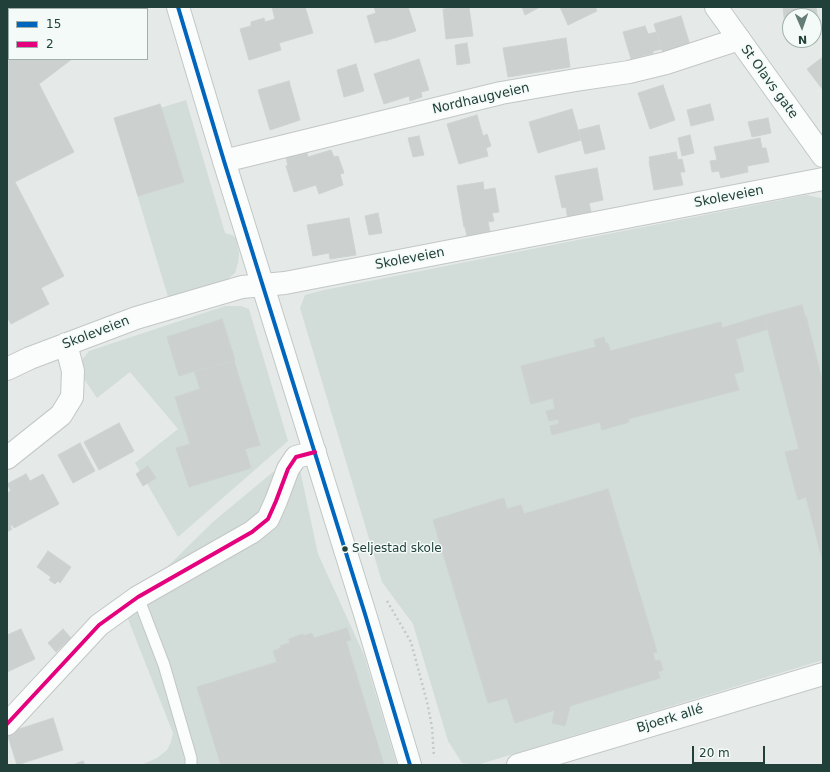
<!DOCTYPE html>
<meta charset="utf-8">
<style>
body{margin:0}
#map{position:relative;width:830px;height:772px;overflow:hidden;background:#e5eae8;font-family:"DejaVu Sans",sans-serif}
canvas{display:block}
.frame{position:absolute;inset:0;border:8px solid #214039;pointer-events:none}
.legend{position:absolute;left:8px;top:8px;width:140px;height:52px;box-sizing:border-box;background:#f3faf7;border:1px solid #9fb0ab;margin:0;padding:5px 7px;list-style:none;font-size:12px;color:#214039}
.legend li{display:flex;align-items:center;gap:8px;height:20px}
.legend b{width:20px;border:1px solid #9fb0ab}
.north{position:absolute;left:782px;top:8px;width:40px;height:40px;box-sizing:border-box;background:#f3faf7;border:1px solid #9fb0ab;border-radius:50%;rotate:178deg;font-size:11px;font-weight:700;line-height:16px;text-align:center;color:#214039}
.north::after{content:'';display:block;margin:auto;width:14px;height:18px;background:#667c76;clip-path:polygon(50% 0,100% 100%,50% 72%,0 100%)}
.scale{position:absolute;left:692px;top:746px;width:73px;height:18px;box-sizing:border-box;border:2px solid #214039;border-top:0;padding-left:5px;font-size:12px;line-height:14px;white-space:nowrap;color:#214039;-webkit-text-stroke:3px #f3faf7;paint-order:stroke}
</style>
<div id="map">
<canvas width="830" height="772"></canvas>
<div class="frame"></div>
<ul class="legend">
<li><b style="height:5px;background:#0065bd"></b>15</li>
<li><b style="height:5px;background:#e5007d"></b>2</li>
</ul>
<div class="north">N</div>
<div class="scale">20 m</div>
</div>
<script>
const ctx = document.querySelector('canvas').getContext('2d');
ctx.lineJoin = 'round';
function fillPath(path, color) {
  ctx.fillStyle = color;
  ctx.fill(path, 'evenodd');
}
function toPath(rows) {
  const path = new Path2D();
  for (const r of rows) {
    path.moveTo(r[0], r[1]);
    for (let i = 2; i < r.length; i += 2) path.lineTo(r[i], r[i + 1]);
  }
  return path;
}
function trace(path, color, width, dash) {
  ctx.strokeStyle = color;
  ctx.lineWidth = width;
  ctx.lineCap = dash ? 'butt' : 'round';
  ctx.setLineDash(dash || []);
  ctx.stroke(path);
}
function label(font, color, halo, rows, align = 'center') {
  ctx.font = font + ' "DejaVu Sans",sans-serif';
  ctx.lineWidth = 3;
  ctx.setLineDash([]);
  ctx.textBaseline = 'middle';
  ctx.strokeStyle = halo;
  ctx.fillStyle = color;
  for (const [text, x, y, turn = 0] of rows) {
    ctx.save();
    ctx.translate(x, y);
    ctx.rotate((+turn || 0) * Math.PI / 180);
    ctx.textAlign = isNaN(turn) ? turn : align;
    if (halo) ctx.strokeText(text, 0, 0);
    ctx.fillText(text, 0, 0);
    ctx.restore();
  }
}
const built = toPath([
 [186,100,225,233,232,235,236,238,239,253,238,263,235,273,228,279,169,300,115,122],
 [806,195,821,198,823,200,823,660,477,765,462,763,448,741,413,624,382,582,300,308,305,295,324,290],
 [225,306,241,306,249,309,288,441,178,537,135,463,178,429,130,372,97,398,82,376,81,361,89,351],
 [299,465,318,554,364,655,397,765,141,765,157,758,167,750,171,742,173,733,124,609,214,521,273,472]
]);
const building = toPath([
 [26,7,117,7,118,9,24,9,26,7],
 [268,7,305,7,313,33,279,43,281,50,249,60,240,29,251,26,251,22,264,18,265,22,275,19,272,7,269,8,268,7],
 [374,7,408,7,416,31,385,41,385,40,375,43,367,16,376,13,374,7],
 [460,7,469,7,473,36,446,39,443,9,460,7],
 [522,7,540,7,525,15,522,7],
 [560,7,595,7,597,11,568,25,560,7],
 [783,7,816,7,818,22,814,23,814,16,790,16,790,26,785,27,783,7],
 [681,16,690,45,663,53,654,24,681,16],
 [9,20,9,59,72,59,39,84,74,152,15,182,64,276,41,288,49,304,11,324,7,317,7,22,9,20],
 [645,26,648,34,657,32,662,49,653,51,653,53,631,59,623,32,645,26],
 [566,38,570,67,508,77,503,48,566,38],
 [467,43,470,63,457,65,455,45,467,43],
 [823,57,823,90,807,69,823,57],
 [419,59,429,90,421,92,422,97,410,101,409,96,384,104,374,74,419,59],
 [356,64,364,91,344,97,337,70,356,64],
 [289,81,300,120,270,130,258,90,289,81],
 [663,85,675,120,650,129,638,93,663,85],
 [160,104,184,182,138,196,114,118,160,104],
 [710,104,714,120,691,126,687,110,710,104],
 [572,109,581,140,538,153,529,122,572,109],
 [477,115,483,136,487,134,491,146,486,148,488,156,459,164,447,124,477,115],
 [768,118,771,133,752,137,748,122,768,118],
 [599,125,605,149,585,154,579,130,599,125],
 [690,135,694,153,682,156,678,138,690,135],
 [419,136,424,155,413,157,408,138,419,136],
 [760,138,762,148,766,148,769,162,747,166,748,172,721,178,719,171,712,172,710,161,717,160,714,147,760,138],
 [305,147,308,157,331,150,334,157,338,156,344,173,340,174,343,185,319,194,316,185,294,192,286,166,288,165,285,154,305,147],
 [676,152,678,160,682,159,685,172,680,172,683,185,654,190,649,161,650,161,649,157,676,152],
 [597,168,603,200,589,203,592,216,568,221,566,207,562,208,555,176,597,168],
 [483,182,484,190,495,188,499,212,492,213,494,221,488,222,491,237,468,241,465,227,464,227,457,186,483,182],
 [378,213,382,233,369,235,365,216,378,213],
 [349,218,356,255,330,259,329,253,313,256,307,225,349,218],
 [802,305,805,317,806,316,823,384,823,562,806,497,798,500,785,452,799,449,764,315,802,305],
 [764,315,768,329,736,339,744,371,734,374,739,390,628,419,629,422,602,430,600,422,552,435,550,426,559,424,558,419,549,421,546,411,555,409,553,398,531,404,521,366,596,347,594,340,604,337,606,344,608,343,610,351,721,322,722,328,764,315],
 [222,319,235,360,204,370,204,368,179,376,167,337,222,319],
 [234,361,260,445,245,449,251,468,189,487,176,448,190,444,175,397,200,389,194,370,204,368,204,370,234,361],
 [119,423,134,451,99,470,84,442,119,423],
 [80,443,95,471,73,483,58,455,80,443],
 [148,466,156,478,143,486,136,474,148,466],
 [26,474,30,481,43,474,59,504,14,528,12,525,10,526,12,529,7,532,7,493,11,491,7,484,26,474],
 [608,489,657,652,653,653,655,661,660,660,663,670,658,672,660,678,570,706,565,726,552,723,555,710,515,723,507,698,488,703,433,520,504,498,507,509,521,505,524,514,608,489],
 [48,551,71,567,60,583,58,581,55,584,49,580,51,577,37,567,48,551],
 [347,628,351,640,346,641,384,765,221,765,197,687,277,662,273,651,281,648,280,646,290,643,289,639,303,634,303,636,312,633,314,638,347,628],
 [21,629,35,659,7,672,7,635,21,629],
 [63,629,71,638,56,652,48,643,63,629],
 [53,718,63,750,17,765,7,733,53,718],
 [83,761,85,765,76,765,75,764,83,761]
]);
const path = toPath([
 [387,601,411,642,427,702,432,727,434,757]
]);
const lane = toPath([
 [138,597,164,665,191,758,191,765]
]);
const street = toPath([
 [224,161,501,93,576,80,629,72,666,63,739,39],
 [7,369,30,358,136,318,242,287,285,283,823,179],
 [7,458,61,415,72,397,73,371,66,344],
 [7,724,99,625,138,597,252,532,268,519,276,501,288,469,296,457,315,452],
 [518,765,823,674]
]);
const secondary = toPath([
 [178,7,224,161,365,614,410,765],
 [716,7,823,156]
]);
const bus1 = toPath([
 [178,7,224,161,365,614,410,765]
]);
const bus2 = toPath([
 [7,724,99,625,138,597,252,532,268,519,276,501,288,469,296,457,315,452]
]);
const markers = [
 [345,549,3.5,"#214039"]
];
const busNames = [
 ["Seljestad skole",352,549]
];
const streetNames = [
 ["St Olavs gate",769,82,54],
 ["Nordhaugveien",481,99,-13],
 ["Skoleveien",729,197,-11],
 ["Skoleveien",410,259,-11],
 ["Skoleveien",96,333,-21],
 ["Bjoerk allé",670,719,-17]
];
fillPath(built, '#d2dcd8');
fillPath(building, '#ccd1cf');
trace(building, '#cdd3d1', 1);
trace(lane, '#c2c7c5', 13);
trace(street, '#c2c7c5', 24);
trace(secondary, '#c0c8c6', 24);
trace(path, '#c2cac8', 2.5, [2, 3]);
trace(lane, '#fbfcfc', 11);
trace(street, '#fbfcfc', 22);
trace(secondary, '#fbfcfc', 22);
trace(bus1, '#0065bd', 4);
trace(bus2, '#e5007d', 4);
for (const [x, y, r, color] of markers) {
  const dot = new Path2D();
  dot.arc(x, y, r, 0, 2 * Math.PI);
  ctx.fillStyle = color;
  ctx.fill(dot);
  trace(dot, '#f3faf7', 1.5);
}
label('12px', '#214039', '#f3faf7', busNames, 'left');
label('13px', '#214039', '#f3faf7', streetNames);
</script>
